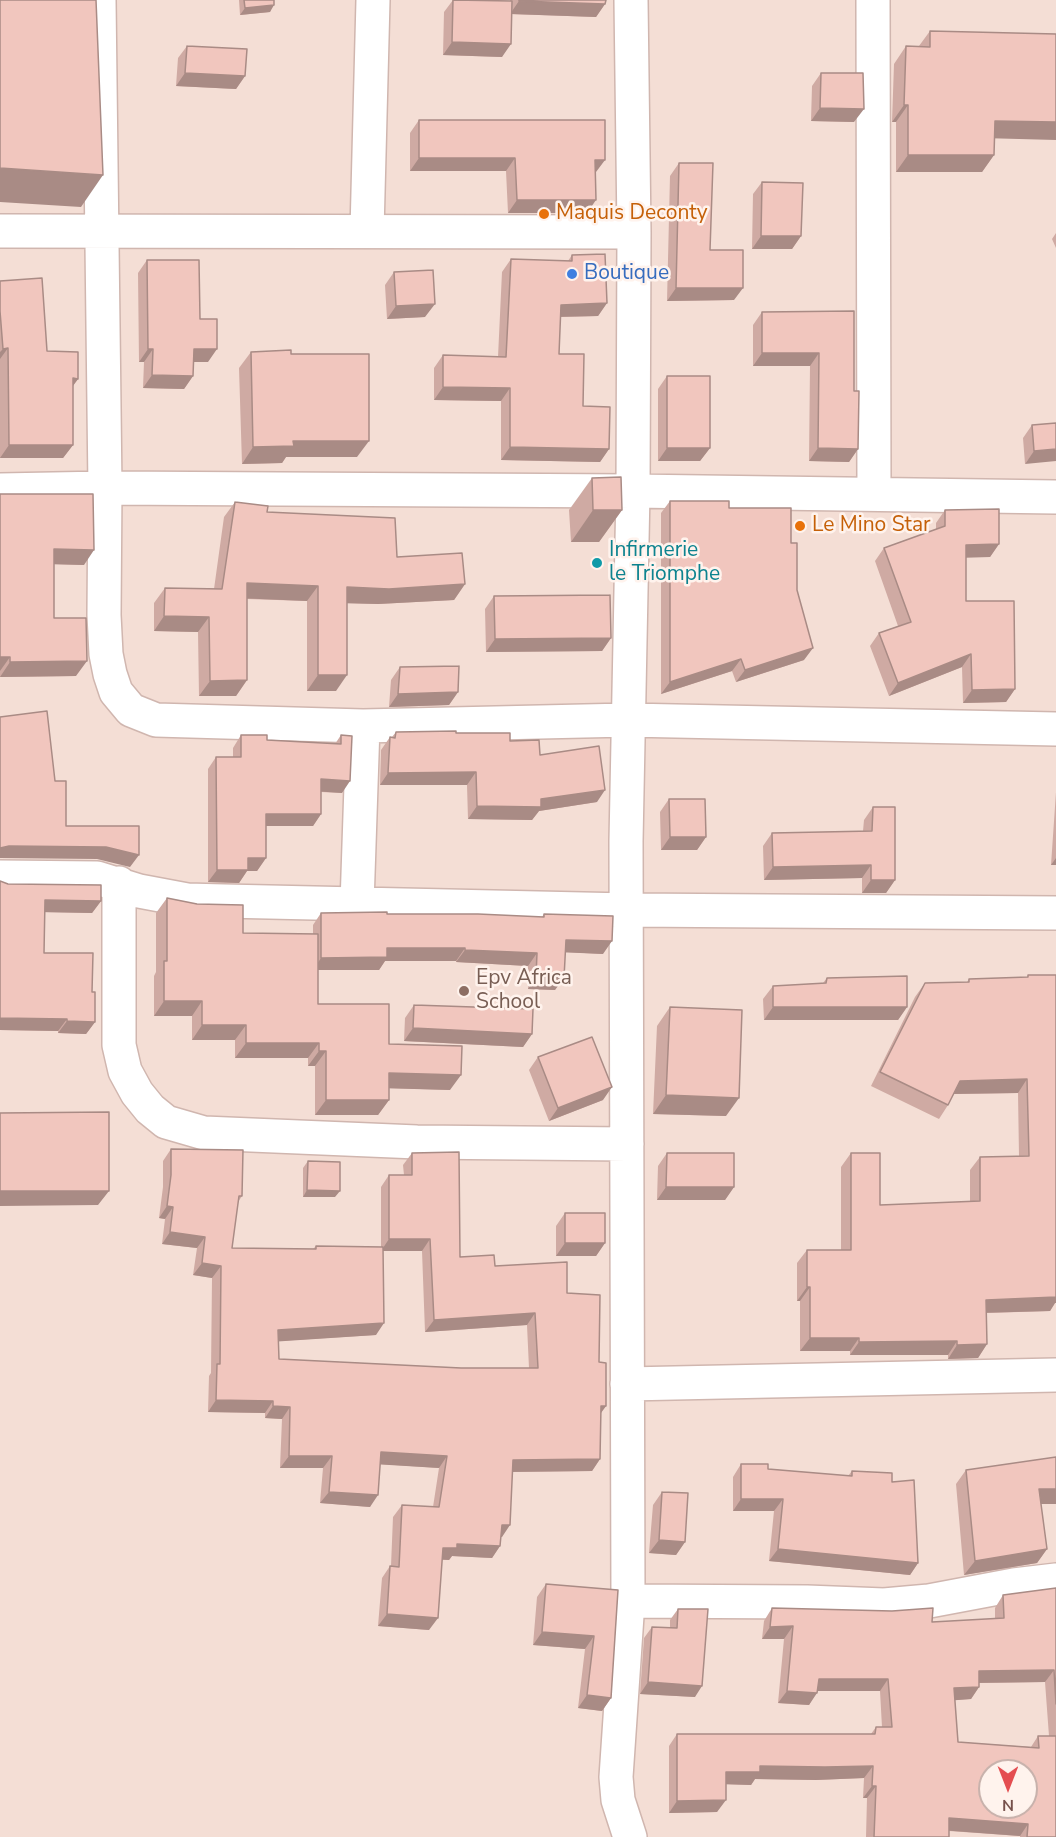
<!DOCTYPE html>
<style>
body{margin:0}
#map{position:relative;width:1056px;height:1837px;overflow:hidden;background:#fceee6;font-family:"Nunito Sans",sans-serif}
canvas{display:block}
.north{position:absolute;left:978px;top:1759px;width:60px;height:60px;box-sizing:border-box;background:#fff3ed;border:2px solid #c8b2ac;border-radius:50%;rotate:180deg;font-size:16px;font-weight:700;line-height:24px;text-align:center;color:#76504b}
.north::after{content:'';display:block;margin:auto;width:21px;height:27px;background:#e44d50;clip-path:polygon(50% 0,100% 100%,50% 72%,0 100%)}
</style>
<div id="map">
<canvas width="1056" height="1837"></canvas>
<div class="north">N</div>
</div>
<script>
const ctx = document.querySelector('canvas').getContext('2d');
ctx.lineJoin = 'round';
function fillPath(path, color) {
  ctx.fillStyle = color;
  ctx.fill(path, 'evenodd');
}
function toPath(rows) {
  const path = new Path2D();
  for (const r of rows) {
    path.moveTo(r[0], r[1]);
    for (let i = 2; i < r.length; i += 2) path.lineTo(r[i], r[i + 1]);
  }
  return path;
}
function trace(path, color, width, dash) {
  ctx.strokeStyle = color;
  ctx.lineWidth = width;
  ctx.lineCap = dash ? 'butt' : 'round';
  ctx.setLineDash(dash || []);
  ctx.stroke(path);
}
function label(font, color, halo, rows, align = 'center') {
  ctx.font = font + ' "Nunito Sans",sans-serif';
  ctx.lineWidth = 5;
  ctx.setLineDash([]);
  ctx.textBaseline = 'middle';
  ctx.strokeStyle = halo;
  ctx.fillStyle = color;
  for (const [text, x, y, turn = 0] of rows) {
    ctx.save();
    ctx.translate(x, y);
    ctx.rotate((+turn || 0) * Math.PI / 180);
    ctx.textAlign = isNaN(turn) ? turn : align;
    if (halo) ctx.strokeText(text, 0, 0);
    ctx.fillText(text, 0, 0);
    ctx.restore();
  }
}
const residential = toPath([
 [0,0,1056,0,1056,1837,0,1837],
 [990,1771,1026,1771,1026,1807,990,1807]
]);
const minor = toPath([
 [99,0,105,488,104,615,106,654,110,674,116,692,131,710,156,720,363,726,628,720,1056,729],
 [873,0,874,494],
 [0,231,634,232],
 [367,231,373,0],
 [0,490,105,488,633,491,1056,497],
 [0,877,97,878,139,891,187,900,224,901,628,910,1056,913],
 [119,883,119,1045,125,1071,137,1093,150,1109,166,1122,204,1133,417,1142,627,1144],
 [357,904,363,726],
 [627,1384,1056,1375],
 [628,1601,807,1602,884,1605,929,1601,1014,1585,1056,1580],
 [630,1837,618,1800,616,1777,628,1601,626,841,633,491,634,232,631,0]
]);
const wall = toPath([
 [239,0,274,0,270,12,240,15],
 [453,0,510,1,510,0,606,0,605,4,596,17,512,14,502,57,443,55,444,12],
 [930,31,994,139,994,155,982,172,896,172,896,122,892,122,894,64,906,46,919,46],
 [187,46,245,76,236,89,176,86,178,58],
 [821,73,854,122,811,121,812,86],
 [419,120,596,172,595,172,587,213,508,213,506,171,410,171,410,133],
 [679,163,710,250,734,300,667,301,670,176],
 [762,182,801,236,792,249,752,249,753,194],
 [1056,233,1056,248,1052,239],
 [572,255,607,303,598,316,560,317,559,354,583,406,609,449,600,462,501,460,501,401,434,400,434,368,443,355,498,357,502,272,511,259,568,261],
 [147,260,200,319,208,362,193,362,193,376,184,389,143,388,144,362,139,362,138,273],
 [394,272,425,317,387,319,385,285],
 [0,281,47,351,78,379,73,386,73,445,63,458,0,458],
 [854,311,854,391,858,449,849,462,809,461,810,366,753,366,753,325,762,312],
 [251,352,291,354,357,457,286,457,282,463,242,464,239,368],
 [667,376,710,448,700,461,658,461,658,389],
 [1056,423,1025,464,1023,438,1032,425],
 [592,478,622,510,599,542,571,542,569,510],
 [0,494,84,565,54,564,54,618,76,676,0,677],
 [670,501,729,508,791,543,804,660,736,682,732,671,661,694,661,513],
 [235,502,397,557,465,584,454,600,378,604,347,603,336,691,307,691,307,601,247,599,247,680,236,696,199,696,198,632,154,631,154,603,165,588,214,589,224,517],
 [945,510,999,544,990,557,966,557,966,601,1015,689,1006,702,963,703,962,667,889,696,870,646,879,633,898,626,875,561,884,548,936,529,936,523],
 [494,596,611,638,602,651,486,652,485,609],
 [400,667,458,692,449,705,389,707,391,680],
 [396,732,456,733,510,741,540,755,597,802,539,811,532,820,468,819,467,785,380,785,381,750,390,737,392,737],
 [241,735,267,740,335,744,341,735,342,793,321,792,321,814,313,826,266,826,266,858,257,871,247,871,239,883,208,882,208,769,216,757,233,757,233,748],
 [1056,792,1056,865,1051,865],
 [669,799,706,837,697,850,661,850,660,812],
 [873,807,895,880,886,893,862,893,862,878,764,880,763,846,772,833,863,831,864,820],
 [0,881,8,884,101,901,92,913,45,912,44,953,92,992,95,1022,86,1034,58,1033,58,1031,0,1030],
 [167,898,243,933,313,934,313,925,321,913,542,917,544,914,603,954,565,952,555,990,528,989,528,966,456,962,456,961,385,961,379,970,318,970,318,1004,389,1044,450,1090,389,1088,389,1100,378,1115,315,1115,315,1066,308,1066,308,1058,235,1058,235,1040,192,1040,192,1016,154,1016,154,976,156,972,156,913],
 [1028,975,1055,1303,1050,1311,987,1313,987,1344,978,1358,948,1359,948,1355,850,1355,850,1351,800,1351,800,1301,797,1301,797,1263,807,1250,841,1250,841,1167,851,1153,880,1205,970,1202,970,1170,980,1157,1019,1156,1018,1093,954,1094,948,1105,939,1119,871,1086,915,997,925,983,967,982,969,979,1027,978],
 [827,978,907,1007,898,1020,764,1020,763,999,773,986,823,983],
 [414,1005,532,1034,523,1047,404,1041,405,1018],
 [670,1007,726,1116,653,1114,657,1026],
 [538,1057,603,1100,549,1121,529,1070],
 [171,1149,242,1196,238,1202,232,1248,313,1249,316,1246,381,1247,381,1187,389,1175,404,1175,403,1165,412,1153,460,1257,495,1266,567,1293,599,1362,606,1406,601,1413,600,1459,592,1471,513,1472,502,1537,501,1537,500,1546,492,1558,452,1556,449,1560,442,1560,429,1630,378,1626,382,1578,390,1566,391,1566,393,1517,402,1505,433,1507,439,1468,380,1464,370,1507,320,1503,323,1468,280,1468,282,1419,265,1418,265,1413,208,1412,209,1376,211,1373,212,1278,193,1275,197,1248,162,1244,165,1219,159,1218,163,1187,163,1161],
 [383,1251,422,1251,425,1332,527,1325,529,1368,461,1368,279,1359,278,1341,376,1335],
 [667,1153,734,1187,725,1200,657,1200,658,1166],
 [308,1161,335,1197,303,1197,303,1168],
 [565,1213,605,1243,596,1256,556,1256,556,1226],
 [741,1464,768,1469,848,1476,852,1471,892,1482,918,1563,910,1575,769,1561,774,1511,733,1511,733,1477],
 [966,1470,1056,1504,1041,1504,1047,1549,1037,1563,964,1575,956,1484],
 [662,1492,685,1542,676,1555,649,1553,653,1505],
 [546,1584,618,1590,611,1698,602,1711,578,1708,585,1649,533,1645,537,1597],
 [1056,1588,1056,1837,1020,1837,1020,1836,949,1831,949,1837,866,1837,867,1798,863,1798,864,1778,816,1780,755,1779,751,1785,726,1784,717,1812,669,1813,669,1746,677,1734,871,1734,876,1727,882,1727,880,1691,817,1691,809,1705,778,1703,784,1639,762,1639,764,1621,772,1608,932,1622,995,1619,995,1608,1003,1595],
 [1045,1682,1049,1736,1038,1736,1031,1747,958,1742,955,1700,971,1699,979,1687,979,1683],
 [678,1609,695,1697,640,1694,644,1638,652,1627,670,1628,670,1620]
]);
const shadedWall = toPath([
 [519,1,605,4,596,17,510,14],
 [274,5,270,12,240,15,245,8],
 [452,42,511,44,502,57,443,55],
 [185,73,245,76,236,89,176,86],
 [904,105,908,105,896,122,892,122],
 [820,108,864,109,854,122,811,121],
 [995,121,1056,122,1056,140,982,138],
 [908,155,994,155,982,172,896,172],
 [419,158,515,158,506,171,410,171],
 [595,160,605,160,596,172,586,172],
 [0,168,103,175,81,207,0,202],
 [517,200,596,200,587,213,508,213],
 [761,236,801,236,792,249,752,249],
 [676,288,743,288,734,300,667,301],
 [607,303,598,316,552,317,561,305],
 [435,304,425,317,387,319,396,306],
 [8,348,0,359,0,352,3,349],
 [148,349,153,349,144,362,139,362],
 [194,349,217,349,208,362,184,362],
 [762,353,819,353,810,366,753,366],
 [152,375,193,376,184,389,143,388],
 [73,378,78,379,69,391],
 [443,387,510,388,501,401,434,400],
 [293,441,369,441,357,457,286,457,282,463,242,464,253,447],
 [9,445,73,445,63,458,0,458],
 [510,447,609,449,600,462,501,460],
 [667,448,710,448,700,461,658,461],
 [818,448,858,449,849,462,809,461],
 [1056,449,1056,461,1025,464,1034,451],
 [593,510,622,510,599,542,571,542],
 [999,544,990,557,957,558,966,545],
 [54,549,94,550,84,565,44,564],
 [247,583,318,586,307,601,236,598],
 [465,584,454,600,378,604,336,603,347,587],
 [164,616,209,617,198,632,154,631],
 [611,638,602,651,486,652,495,639],
 [813,648,804,660,736,682,745,670],
 [971,654,962,667,889,696,898,683],
 [0,657,10,657,0,671],
 [741,659,732,671,661,694,670,682],
 [87,661,76,676,0,677,10,662],
 [318,675,347,675,336,691,307,691],
 [247,680,236,696,199,696,210,681],
 [1015,689,1006,702,963,703,972,690],
 [458,692,449,705,389,707,398,694],
 [476,772,467,785,380,785,388,773],
 [321,779,350,781,342,793,313,791],
 [605,790,597,802,539,811,532,820,468,819,477,806,541,799],
 [266,814,321,814,313,826,257,826],
 [670,837,706,837,697,850,661,850],
 [9,846,106,847,139,855,130,867,97,859,0,858,0,848],
 [248,858,266,858,257,871,247,871,239,883,208,882,217,870],
 [1056,858,1056,865,1051,865],
 [871,865,862,878,764,880,773,867],
 [871,880,895,880,886,893,862,893],
 [45,900,101,901,92,913,37,912],
 [566,940,612,941,603,954,557,952],
 [387,948,465,948,456,961,385,961,379,970,313,970,321,958],
 [465,950,537,953,528,966,456,962],
 [536,977,564,978,555,990,528,989],
 [164,1001,202,1001,192,1016,154,1016],
 [773,1007,907,1007,898,1020,764,1020],
 [0,1018,67,1019,58,1031,0,1030],
 [67,1021,95,1022,86,1034,58,1033],
 [202,1025,246,1025,235,1040,192,1040],
 [413,1028,532,1034,523,1047,404,1041],
 [246,1043,319,1043,308,1058,235,1058],
 [319,1051,326,1051,315,1066,308,1066],
 [389,1073,461,1075,450,1090,378,1088],
 [1027,1079,1018,1093,951,1094,960,1081],
 [612,1087,603,1100,549,1121,558,1108],
 [666,1095,739,1098,726,1116,653,1114],
 [326,1100,389,1100,378,1115,315,1115],
 [666,1187,734,1187,725,1200,657,1200],
 [307,1190,340,1191,335,1197,303,1197],
 [0,1191,109,1191,98,1205,0,1206],
 [167,1206,173,1207,165,1219,159,1218],
 [170,1232,205,1237,197,1248,162,1244],
 [389,1239,430,1239,422,1251,381,1251],
 [565,1243,605,1243,596,1256,556,1256],
 [202,1263,221,1266,212,1278,193,1275],
 [807,1287,810,1287,800,1301,797,1301],
 [1056,1293,1056,1303,1055,1303,1050,1311,977,1313,986,1300],
 [535,1313,527,1325,425,1332,434,1320],
 [384,1323,376,1335,270,1342,278,1330],
 [810,1338,859,1338,850,1351,800,1351],
 [957,1341,948,1355,850,1355,859,1342],
 [987,1344,978,1358,948,1359,957,1345],
 [216,1400,273,1401,265,1413,208,1412],
 [273,1406,290,1407,282,1419,265,1418],
 [601,1406,606,1406,597,1418],
 [381,1452,447,1456,439,1468,373,1464],
 [289,1456,332,1456,323,1468,280,1468],
 [600,1459,592,1471,505,1472,513,1460],
 [1039,1489,1056,1489,1056,1504,1028,1504],
 [329,1492,378,1495,370,1507,320,1503],
 [741,1499,783,1499,774,1511,733,1511],
 [502,1525,510,1525,502,1537,493,1537],
 [659,1540,685,1542,676,1555,649,1553],
 [457,1544,500,1546,492,1558,452,1556,449,1560,435,1559,443,1548],
 [778,1549,918,1563,910,1575,769,1561],
 [1047,1549,1037,1563,964,1575,975,1561],
 [387,1614,438,1618,429,1630,378,1626],
 [793,1626,784,1639,762,1639,770,1627],
 [542,1632,594,1636,585,1649,533,1645],
 [1054,1670,1045,1682,970,1683,979,1671],
 [819,1679,888,1679,880,1691,810,1691],
 [648,1682,702,1686,695,1697,640,1694],
 [979,1687,971,1699,945,1701,954,1688],
 [787,1691,817,1693,809,1705,778,1703],
 [587,1695,611,1698,602,1711,578,1708],
 [760,1766,873,1766,864,1778,816,1780,755,1779,751,1785,717,1784,726,1772],
 [872,1786,876,1786,867,1798,863,1798],
 [726,1800,717,1812,669,1813,677,1801],
 [949,1818,1028,1824,1020,1836,940,1830]
]);
const building = toPath([
 [0,0,96,0,103,175,0,168,0,0],
 [244,0,274,0,274,5,245,8,244,0],
 [453,0,512,1,511,44,452,42,453,0],
 [519,0,606,0,605,4,519,1,519,0],
 [930,31,1056,34,1056,122,995,121,994,155,908,155,908,105,904,105,906,46,930,47,930,31],
 [187,46,247,49,245,76,185,73,187,46],
 [821,73,863,73,864,109,820,108,821,73],
 [419,120,605,120,605,160,595,160,596,200,517,200,515,158,419,158,419,120],
 [679,163,713,163,710,250,743,250,743,288,676,288,679,163],
 [762,182,803,183,801,236,761,236,762,182],
 [605,254,607,303,561,305,559,354,584,354,583,406,610,407,609,449,510,447,510,388,443,387,443,355,506,357,511,259,572,261,572,255,605,254],
 [147,260,199,260,200,319,217,319,217,349,194,349,193,376,152,375,153,349,148,349,147,260],
 [433,270,435,304,396,306,394,272,433,270],
 [42,278,47,351,78,352,78,379,73,378,73,445,9,445,8,348,3,349,0,311,0,281,42,278],
 [854,311,854,391,859,391,858,449,818,448,819,353,762,353,762,312,854,311],
 [291,350,291,354,369,354,369,441,293,441,294,446,253,447,251,352,291,350],
 [667,376,710,376,710,448,667,448,667,376],
 [1056,423,1056,449,1034,451,1032,425,1056,423],
 [621,477,622,510,593,510,592,478,621,477],
 [0,494,93,494,94,550,54,549,54,618,86,618,87,661,10,662,10,657,0,657,0,494],
 [670,501,729,501,729,508,791,508,791,543,797,543,797,590,813,648,745,670,741,659,670,682,670,501],
 [235,502,268,506,267,512,395,518,397,557,462,553,465,584,389,589,347,587,347,675,318,675,318,586,247,583,247,680,210,681,209,617,164,616,165,588,222,589,235,502],
 [999,509,999,544,966,545,966,601,1014,601,1015,689,972,690,971,654,898,683,879,633,911,622,884,548,945,526,945,510,999,509],
 [610,595,611,638,495,639,494,596,610,595],
 [459,666,458,692,398,694,400,667,459,666],
 [47,711,55,781,66,781,66,826,139,826,139,855,106,847,9,846,0,848,0,717,47,711],
 [456,731,456,733,510,733,510,741,539,740,540,755,599,746,605,790,541,799,541,807,477,806,476,772,388,773,390,737,395,738,396,732,456,731],
 [241,735,267,735,267,740,341,744,341,735,352,736,350,781,321,779,321,814,266,814,266,858,248,858,248,870,217,870,216,757,241,757,241,735],
 [669,799,705,799,706,837,670,837,669,799],
 [873,807,895,807,895,880,871,880,871,865,773,867,772,833,872,831,873,807],
 [0,881,8,884,101,885,101,901,45,900,44,953,93,953,92,992,95,992,95,1022,67,1021,67,1019,0,1018,0,881],
 [167,898,197,904,243,905,243,933,318,934,318,1004,389,1004,389,1044,462,1046,461,1075,389,1073,389,1100,326,1100,326,1051,319,1051,319,1043,246,1043,246,1025,202,1025,202,1001,164,1001,164,961,167,961,167,898],
 [387,912,387,914,478,914,544,917,544,914,613,916,612,941,566,940,564,978,536,977,537,953,465,950,465,948,387,948,387,957,321,958,321,913,387,912],
 [1028,975,1056,975,1056,1297,986,1300,987,1344,957,1345,957,1341,859,1342,859,1338,810,1338,810,1287,807,1287,807,1250,851,1250,851,1153,880,1153,880,1205,980,1201,980,1157,1029,1156,1027,1079,960,1081,948,1105,880,1072,925,983,969,982,969,979,1028,977,1028,975],
 [907,976,907,1007,773,1007,773,986,826,983,827,978,907,976],
 [414,1005,533,1009,532,1034,413,1028,414,1005],
 [670,1007,742,1010,739,1098,666,1095,670,1007],
 [592,1037,612,1087,558,1108,538,1057,592,1037],
 [109,1112,109,1191,0,1191,0,1113,109,1112],
 [171,1149,243,1150,242,1196,239,1196,232,1248,316,1249,316,1246,383,1247,384,1323,278,1330,279,1359,461,1368,538,1368,535,1313,434,1320,430,1239,389,1239,389,1175,412,1175,412,1153,459,1152,460,1257,494,1255,495,1266,567,1262,567,1293,600,1295,599,1362,606,1363,606,1406,601,1406,600,1459,513,1460,510,1525,502,1525,500,1546,457,1544,457,1548,443,1548,438,1618,387,1614,390,1566,399,1567,402,1505,439,1507,447,1456,381,1452,378,1495,329,1492,332,1456,289,1456,290,1407,273,1406,273,1401,216,1400,217,1364,220,1364,221,1266,202,1263,205,1237,170,1232,173,1207,167,1206,171,1175,171,1149],
 [667,1153,734,1153,734,1187,666,1187,667,1153],
 [308,1161,340,1162,340,1191,307,1190,308,1161],
 [565,1213,605,1213,605,1243,565,1243,565,1213],
 [1056,1457,1056,1489,1039,1489,1047,1549,975,1561,966,1470,1056,1457],
 [741,1464,768,1464,768,1469,852,1476,852,1471,892,1473,892,1482,914,1480,918,1563,778,1549,783,1499,741,1499,741,1464],
 [662,1492,688,1493,685,1542,659,1540,662,1492],
 [546,1584,618,1590,611,1698,587,1695,594,1636,542,1632,546,1584],
 [1056,1588,1056,1704,1054,1670,979,1671,979,1687,954,1688,958,1742,1039,1748,1038,1736,1056,1736,1056,1837,1027,1837,1028,1824,949,1818,949,1837,874,1837,876,1786,872,1786,873,1766,825,1767,760,1766,760,1772,726,1772,726,1800,677,1801,677,1734,875,1734,876,1727,892,1727,888,1679,819,1679,817,1693,787,1691,793,1626,770,1627,772,1608,892,1611,933,1608,932,1622,1004,1618,1003,1595,1056,1588],
 [990,1771,1026,1771,1026,1807,990,1807,990,1771],
 [678,1609,708,1609,702,1686,648,1682,652,1627,677,1628,678,1609]
]);
const markers = [
 [544,214,6,"#e8710a"],
 [572,274,6,"#3f7fe0"],
 [800,526,6,"#e8710a"],
 [597,563,6,"#0f9aa8"],
 [464,991,6,"#8d6e63"]
];
const foodNames = [
 ["Maquis Deconty",556,214],
 ["Le Mino Star",812,526]
];
const shopNames = [
 ["Boutique",584,274]
];
const cultureNames = [
 ["Infirmerie",609,551],
 ["le Triomphe",609,575]
];
const educationNames = [
 ["Epv Africa",476,979],
 ["School",476,1003]
];
fillPath(residential, '#f4ded5');
trace(minor, '#d0b6af', 36);
trace(minor, '#fff', 33);
fillPath(wall, '#cfaaa3');
fillPath(shadedWall, '#a98b85');
fillPath(building, '#f1c6be');
trace(building, '#a98b85', 1.5);
for (const [x, y, r, color] of markers) {
  const dot = new Path2D();
  dot.arc(x, y, r, 0, 2 * Math.PI);
  ctx.fillStyle = color;
  ctx.fill(dot);
  trace(dot, '#fff3ed', 2);
}
label('21px', '#c56008', '#fff3ed', foodNames, 'left');
label('21px', '#366cbe', '#fff3ed', shopNames, 'left');
label('21px', '#0d838f', '#fff3ed', cultureNames, 'left');
label('21px', '#785e54', '#fff3ed', educationNames, 'left');
</script>
